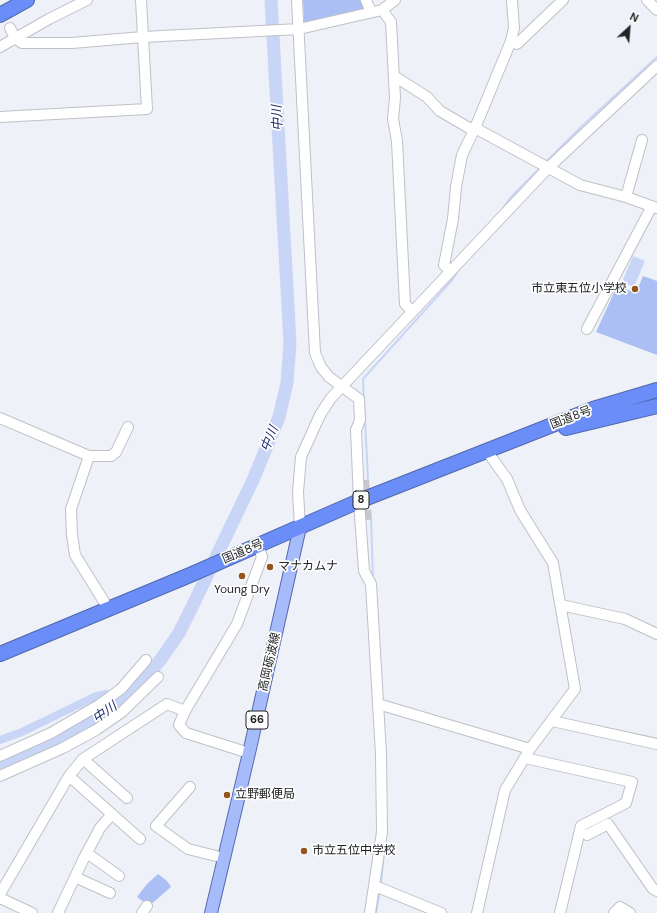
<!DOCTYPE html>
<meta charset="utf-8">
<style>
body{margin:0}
#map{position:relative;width:657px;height:913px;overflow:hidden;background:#eef1f7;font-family:"DM Sans",sans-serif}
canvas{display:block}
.north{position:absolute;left:609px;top:8px;width:40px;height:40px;-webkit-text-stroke:3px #fefefe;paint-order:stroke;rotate:26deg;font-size:11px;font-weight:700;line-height:16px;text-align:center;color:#222325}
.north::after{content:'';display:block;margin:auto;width:14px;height:18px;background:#222325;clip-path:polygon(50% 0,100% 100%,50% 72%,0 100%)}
</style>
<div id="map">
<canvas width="657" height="913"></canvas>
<div class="north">N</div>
</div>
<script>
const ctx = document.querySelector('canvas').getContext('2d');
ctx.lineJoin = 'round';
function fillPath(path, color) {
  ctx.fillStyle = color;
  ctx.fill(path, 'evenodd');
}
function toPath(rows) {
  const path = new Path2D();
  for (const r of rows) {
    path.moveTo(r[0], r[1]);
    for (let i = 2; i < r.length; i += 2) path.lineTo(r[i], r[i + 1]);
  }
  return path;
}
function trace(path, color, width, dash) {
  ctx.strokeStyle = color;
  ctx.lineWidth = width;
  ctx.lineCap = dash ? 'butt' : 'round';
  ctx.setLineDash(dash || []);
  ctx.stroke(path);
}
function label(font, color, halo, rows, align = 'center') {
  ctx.font = font + ' "DM Sans","Noto Sans JP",sans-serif';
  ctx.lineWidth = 3.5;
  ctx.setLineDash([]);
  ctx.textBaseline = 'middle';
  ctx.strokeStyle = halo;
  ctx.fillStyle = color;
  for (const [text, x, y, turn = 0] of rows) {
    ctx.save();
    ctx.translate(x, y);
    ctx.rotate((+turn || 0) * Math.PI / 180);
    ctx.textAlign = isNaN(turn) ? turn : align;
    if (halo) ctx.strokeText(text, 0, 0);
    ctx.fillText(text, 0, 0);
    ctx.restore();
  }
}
const green = toPath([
 [303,0,362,0,364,8,360,12,304,22],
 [643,276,657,281,657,355,596,332,617,286,636,293],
 [158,874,167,881,171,887,149,906,137,897,147,884]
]);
const water = toPath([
 [633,256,645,261,634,287,622,282]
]);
const stream = toPath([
 [546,162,581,127,657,57],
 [501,211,511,197,540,168],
 [368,480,363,379,452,280,460,268],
 [371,517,373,579],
 [381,884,384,853],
 [376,913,380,891]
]);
const canal = toPath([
 [112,701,116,706],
 [0,740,22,732,96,696,106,694,107,696]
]);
const river = toPath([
 [0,768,58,742,102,717,116,706,145,678,161,659,179,633,193,605,253,480,279,417,287,383,290,343,271,0]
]);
const minorTunnel = toPath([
 [364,480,367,521]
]);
const minor = toPath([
 [297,0,315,353,321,367,329,377,359,399,360,420,356,430,359,501,364,571,371,584,381,754,382,832,370,913],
 [366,0,371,12],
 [647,0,657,10],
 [382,10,391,22,395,98,393,119,397,141,405,304,412,311],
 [10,28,15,38,22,43,72,43,143,37,299,29,382,10,395,0],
 [511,41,517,44,563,0],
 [0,47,49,19,87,0],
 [394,76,427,97,440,111,469,128,475,128,580,185,626,197,657,208],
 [0,117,147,109,141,0],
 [626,197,642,140],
 [450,271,444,265,453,219,456,187,462,155,475,128,511,41,514,28,512,0],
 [587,329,652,206],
 [0,418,89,456,71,509,72,535,75,555,108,608],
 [89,456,111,456,116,452,128,427],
 [300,527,298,492,301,457,320,415,331,398,548,168,657,66],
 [561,605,625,619,657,634],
 [378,704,530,749],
 [552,721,657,744],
 [249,753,186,733,179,725,185,711,237,624,262,557,258,545],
 [0,756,51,733,99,705,121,689,146,660],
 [525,758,632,782,626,803,581,826,560,913],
 [83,759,127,798],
 [0,776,63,748,96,730,122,712,158,677],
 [69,776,140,839],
 [190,787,156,826,188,849,224,858],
 [587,835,608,824,653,889,657,891],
 [87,853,119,876],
 [75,877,110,893],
 [375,886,441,913],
 [0,894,69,776,83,759,167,704,185,711],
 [0,898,32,913],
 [58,913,84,858,100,828,112,814],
 [142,913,147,906],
 [477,913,505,790,530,749,575,689,553,563,520,510,507,479,486,450],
 [614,913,620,907,630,913]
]);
const major = toPath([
 [211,913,249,753,300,527]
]);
const highway = toPath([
 [0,15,27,0],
 [566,428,657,406],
 [0,654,190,575,359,501,593,409,657,390]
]);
const markers = [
 [635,289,4,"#93551b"],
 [270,567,4,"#93551b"],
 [242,576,4,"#93551b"],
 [227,795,4,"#93551b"],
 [304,851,4,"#93551b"]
];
const shields = [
 [361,500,16],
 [257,720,22]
];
const shieldNames = [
 ["8",361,500],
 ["66",257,720]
];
const poiNames = [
 ["市立東五位小学校",627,289,"right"],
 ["マナカムナ",278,567],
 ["Young Dry",242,590,"center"],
 ["立野郵便局",235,795],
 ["市立五位中学校",312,851]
];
const streetNames = [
 ["国道8号",571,418,-21],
 ["国道8号",243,552,-23],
 ["高岡砺波線",270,662,-77]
];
const waterNames = [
 ["中川",278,118,-93],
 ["中川",270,439,-68],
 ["中川",105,713,-35]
];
fillPath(green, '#abbff5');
fillPath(water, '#c8d5f7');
trace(stream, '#c8d5f7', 2);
trace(canal, '#c8d5f7', 8);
trace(river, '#c8d5f7', 13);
trace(minorTunnel, '#c5c8cd', 10, [10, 5]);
trace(minor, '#bfc1c7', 12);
trace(major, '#5168ae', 14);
trace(highway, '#5168ae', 16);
trace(minor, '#fff', 10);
trace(major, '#a6bbfa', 12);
trace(highway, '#6b8df7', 14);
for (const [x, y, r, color] of markers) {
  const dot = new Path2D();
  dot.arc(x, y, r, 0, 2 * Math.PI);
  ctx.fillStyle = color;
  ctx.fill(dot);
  trace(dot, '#fefefe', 1.5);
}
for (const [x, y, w] of shields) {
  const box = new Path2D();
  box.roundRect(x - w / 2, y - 9, w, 18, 3);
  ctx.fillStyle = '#fefefe';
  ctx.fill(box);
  trace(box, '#222325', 1);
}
label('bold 11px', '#222325', null, shieldNames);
label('12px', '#222325', '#fefefe', poiNames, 'left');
label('12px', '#222325', '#fefefe', streetNames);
label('italic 13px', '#1c2c6c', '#fefefe', waterNames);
</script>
